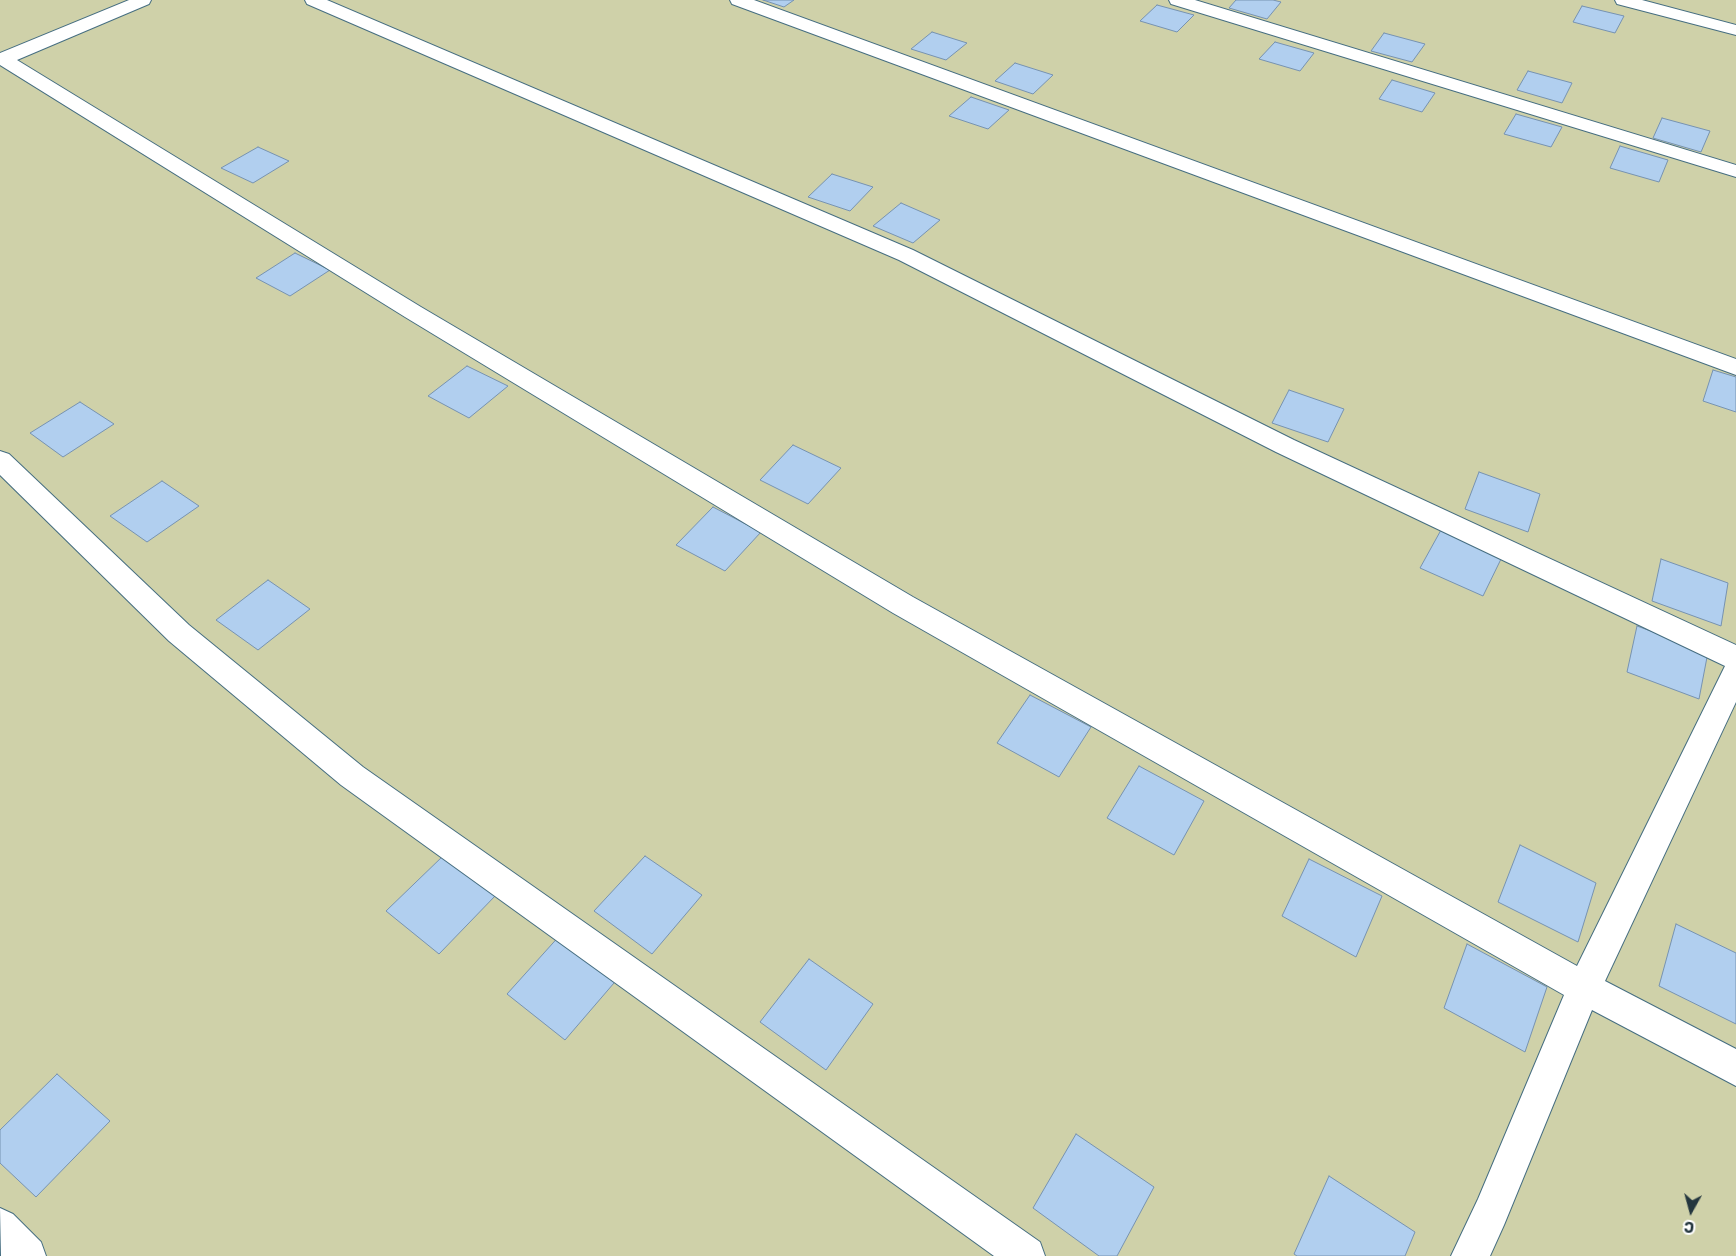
<!DOCTYPE html>
<meta charset="utf-8">
<style>
body{margin:0}
#map{position:relative;width:1736px;height:1256px;overflow:hidden;background:#c9ecfd;font-family:Rubik,sans-serif}
canvas{display:block}
.north{position:absolute;left:1666px;top:1186px;width:50px;height:50px;-webkit-text-stroke:4px #fff;paint-order:stroke;rotate:187deg;font-size:14px;font-weight:700;line-height:20px;text-align:center;color:#24363e}
.north::after{content:'';display:block;margin:auto;width:18px;height:22px;background:#24363e;clip-path:polygon(50% 0,100% 100%,50% 72%,0 100%)}
</style>
<div id="map">
<canvas width="1736" height="1256"></canvas>
<div class="north">С</div>
</div>
<script>
const ctx = document.querySelector('canvas').getContext('2d');
ctx.lineJoin = 'round';
function fillPath(path, color) {
  ctx.fillStyle = color;
  ctx.fill(path, 'evenodd');
}
function toPath(rows) {
  const path = new Path2D();
  for (const r of rows) {
    path.moveTo(r[0], r[1]);
    for (let i = 2; i < r.length; i += 2) path.lineTo(r[i], r[i + 1]);
  }
  return path;
}
function trace(path, color, width, dash) {
  ctx.strokeStyle = color;
  ctx.lineWidth = width;
  ctx.lineCap = dash ? 'butt' : 'round';
  ctx.setLineDash(dash || []);
  ctx.stroke(path);
}
const green = toPath([
 [0,0,1736,0,1736,1256,0,1256]
]);
const building = toPath([
 [763,0,794,0,784,7,763,0],
 [1236,0,1273,0,1281,2,1267,19,1229,8,1236,0],
 [1157,5,1194,15,1177,32,1140,21,1157,5],
 [1582,6,1624,16,1615,33,1573,22,1582,6],
 [932,32,967,43,946,60,911,49,932,32],
 [1384,33,1425,44,1412,62,1371,51,1384,33],
 [1275,42,1314,53,1300,71,1259,59,1275,42],
 [1015,63,1053,75,1033,94,995,81,1015,63],
 [1528,71,1572,83,1562,103,1517,90,1528,71],
 [1392,80,1435,93,1422,112,1379,99,1392,80],
 [971,97,1009,110,988,129,949,116,971,97],
 [1516,114,1562,127,1551,147,1504,134,1516,114],
 [1662,118,1710,131,1701,152,1653,138,1662,118],
 [1620,146,1668,160,1659,182,1610,168,1620,146],
 [258,147,289,161,253,183,221,168,258,147],
 [832,174,873,187,850,211,808,197,832,174],
 [901,203,940,220,913,243,873,226,901,203],
 [295,253,330,270,290,296,256,278,295,253],
 [467,366,508,386,469,418,428,396,467,366],
 [1713,370,1736,377,1736,412,1703,401,1713,370],
 [1289,390,1344,409,1328,442,1272,423,1289,390],
 [80,402,114,424,63,457,30,433,80,402],
 [793,445,841,468,808,504,760,480,793,445],
 [1479,472,1540,494,1528,532,1465,509,1479,472],
 [162,481,199,506,147,542,110,516,162,481],
 [713,507,761,532,725,571,676,545,713,507],
 [1441,530,1502,557,1483,596,1420,568,1441,530],
 [1661,559,1728,583,1721,626,1652,601,1661,559],
 [268,580,310,609,258,650,216,620,268,580],
 [1637,626,1708,652,1699,699,1627,672,1637,626],
 [1030,695,1091,727,1059,777,997,743,1030,695],
 [1139,766,1204,801,1174,855,1107,818,1139,766],
 [1520,845,1596,883,1578,942,1498,902,1520,845],
 [443,856,496,895,439,954,386,911,443,856],
 [645,856,702,895,652,954,594,911,645,856],
 [1309,859,1382,896,1356,957,1282,916,1309,859],
 [1676,924,1736,953,1736,1024,1659,986,1676,924],
 [562,933,620,976,565,1040,507,994,562,933],
 [1467,944,1547,987,1525,1052,1444,1008,1467,944],
 [809,959,873,1004,826,1070,760,1022,809,959],
 [57,1074,110,1121,36,1197,0,1163,0,1130,57,1074],
 [1076,1134,1154,1187,1117,1256,1099,1256,1033,1208,1076,1134],
 [1329,1176,1415,1232,1405,1256,1297,1256,1294,1254,1329,1176]
]);
const minor = toPath([
 [129,0,151,0,149,4,17,60,421,307,913,597,1577,966,1725,666,1276,452,899,260,307,4,305,0,327,0,913,250,1294,440,1736,645,1736,702,1605,981,1736,1049,1736,1086,1592,1010,1504,1225,1490,1256,1451,1256,1478,1199,1564,995,893,613,405,317,0,65,0,53,129,0],
 [730,0,754,0,1736,359,1736,375,732,4,730,0],
 [1169,0,1195,0,1736,165,1736,177,1171,4,1169,0],
 [1615,0,1642,0,1736,25,1736,35,1617,4,1615,0],
 [0,451,9,454,189,625,363,767,1040,1242,1045,1256,994,1256,341,785,169,641,0,475,0,451],
 [0,1208,13,1214,41,1242,46,1256,1,1256,0,1208]
]);
fillPath(green, '#cfd1a9');
fillPath(building, '#b1cfef');
trace(building, '#7793b1', 1);
trace(minor, '#466e81', 2);
fillPath(minor, '#fff');
</script>
